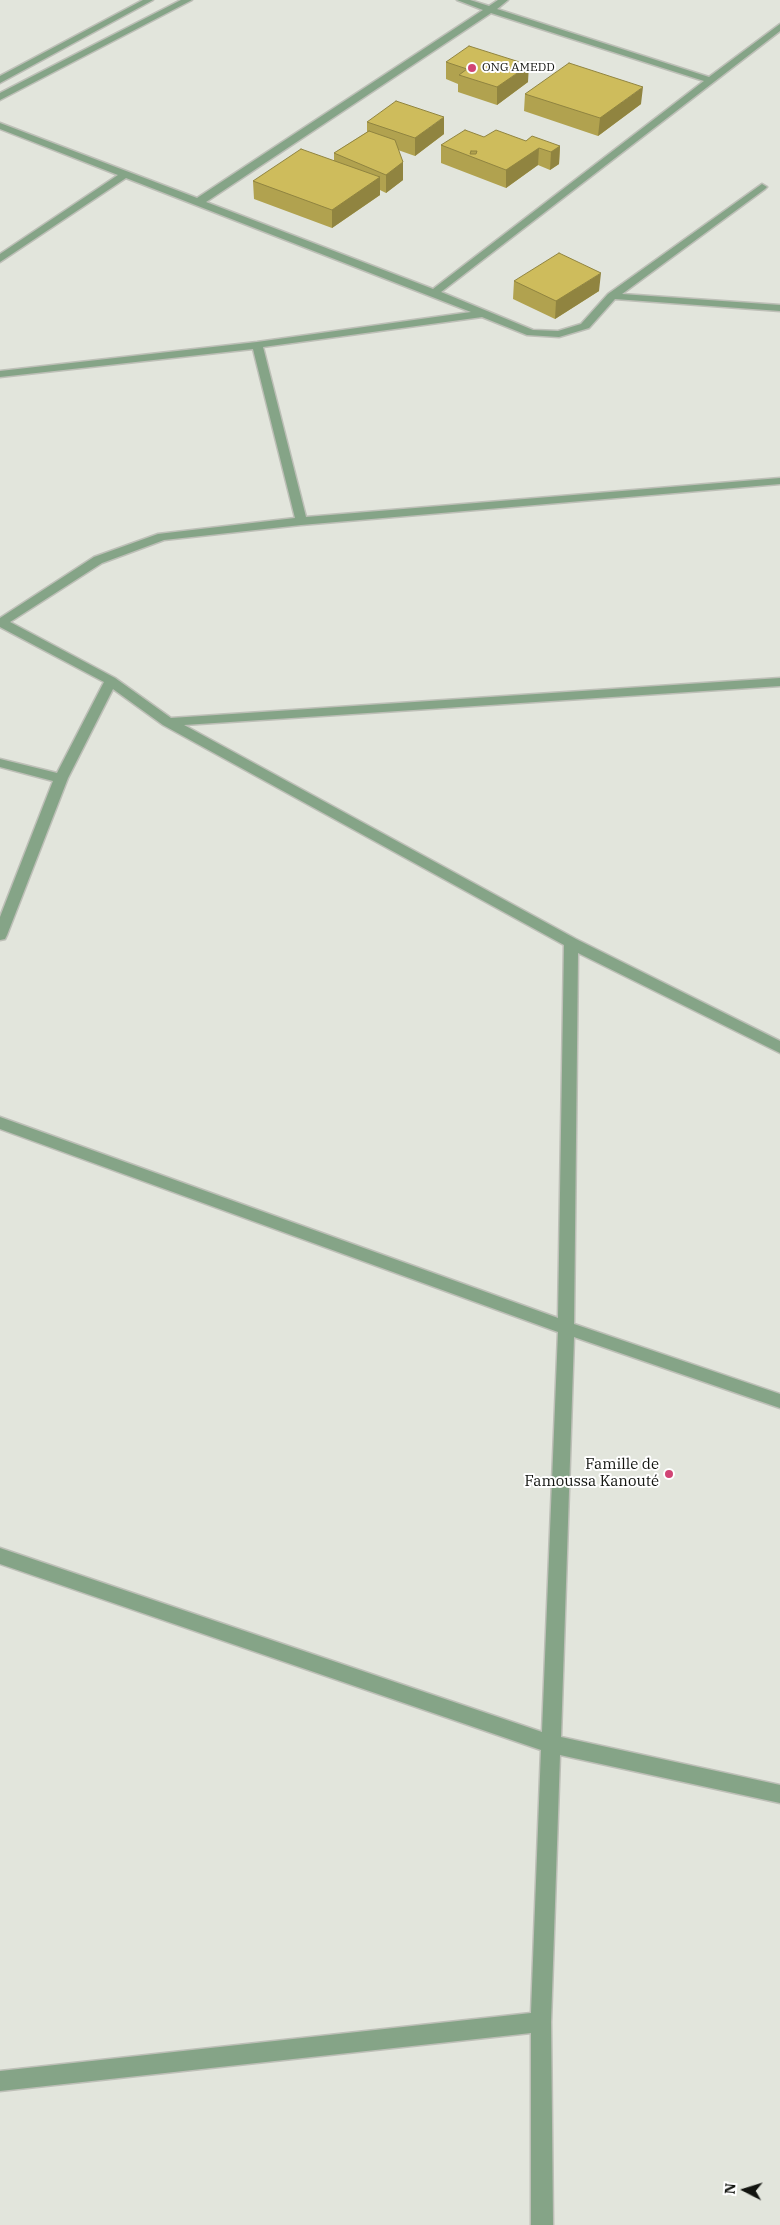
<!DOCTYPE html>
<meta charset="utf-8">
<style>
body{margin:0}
#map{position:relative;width:780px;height:2225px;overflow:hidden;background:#e2e5dc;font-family:"IBM Plex Serif",serif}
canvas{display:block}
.north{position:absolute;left:720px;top:2165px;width:50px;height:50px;-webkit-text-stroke:4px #fff;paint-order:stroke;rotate:275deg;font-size:14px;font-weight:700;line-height:20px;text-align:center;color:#121410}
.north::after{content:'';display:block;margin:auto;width:18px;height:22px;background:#121410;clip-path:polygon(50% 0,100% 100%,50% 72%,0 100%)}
</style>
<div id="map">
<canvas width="780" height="2225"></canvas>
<div class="north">N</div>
</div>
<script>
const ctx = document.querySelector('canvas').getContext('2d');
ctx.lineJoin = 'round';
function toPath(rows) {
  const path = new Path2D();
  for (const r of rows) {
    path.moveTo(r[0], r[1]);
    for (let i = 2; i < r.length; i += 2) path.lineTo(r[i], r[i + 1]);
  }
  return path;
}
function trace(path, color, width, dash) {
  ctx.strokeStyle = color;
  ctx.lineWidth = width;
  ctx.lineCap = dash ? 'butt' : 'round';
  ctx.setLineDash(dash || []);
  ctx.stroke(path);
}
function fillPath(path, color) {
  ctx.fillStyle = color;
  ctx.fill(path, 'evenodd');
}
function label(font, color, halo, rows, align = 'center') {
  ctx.font = font + ' "IBM Plex Serif",serif';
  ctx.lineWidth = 4;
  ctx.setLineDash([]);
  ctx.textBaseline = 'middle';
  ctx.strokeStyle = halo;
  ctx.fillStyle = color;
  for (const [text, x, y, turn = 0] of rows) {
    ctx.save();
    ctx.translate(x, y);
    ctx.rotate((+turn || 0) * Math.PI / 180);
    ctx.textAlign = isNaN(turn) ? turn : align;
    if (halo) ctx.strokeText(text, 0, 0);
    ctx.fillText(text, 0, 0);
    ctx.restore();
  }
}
const minor = toPath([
 [143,0,153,0,0,83,0,76,143,0],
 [181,0,192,0,0,100,0,93,181,0],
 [457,0,470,0,489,6,498,0,508,0,497,9,709,77,780,24,780,31,441,292,533,330,558,331,581,324,608,294,762,184,767,187,765,189,622,294,780,305,780,311,615,299,589,328,559,337,527,335,482,317,263,347,306,517,780,478,780,484,301,525,164,540,102,563,10,622,115,678,171,718,780,678,780,686,184,725,576,939,780,1041,780,1053,578,953,574,1324,780,1394,780,1408,574,1337,561,1737,780,1785,780,1803,560,1755,551,2022,553,2225,531,2225,531,2033,0,2091,0,2071,531,2013,541,1750,0,1564,0,1548,542,1732,558,1332,0,1129,0,1117,558,1318,564,945,163,725,113,689,68,778,7,935,5,939,0,940,0,917,53,781,0,767,0,759,57,773,104,682,0,627,0,618,94,557,158,534,295,518,253,349,0,377,0,371,257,342,471,312,126,178,0,262,0,254,118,175,0,129,0,123,197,198,483,10,457,0],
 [491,13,704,81,433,289,206,202,491,13]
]);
const wall = toPath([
 [446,62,528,82,497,105,458,92,458,84,446,79],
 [525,94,641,104,598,136,524,111],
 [367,122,444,134,415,156,398,150,403,162,403,180,386,193,380,190,380,195,332,228,254,199,253,181,334,161,334,153,367,132],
 [484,137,526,141,560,146,559,164,550,170,538,165,506,188,441,163,441,145],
 [514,281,599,291,555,319,513,299]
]);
const shadedWall = toPath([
 [529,65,528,82,497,105,497,87],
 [643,87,641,104,598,136,600,118],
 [444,117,444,134,415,156,415,138],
 [560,146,559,164,550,170,551,152],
 [539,148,538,165,506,188,506,170],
 [403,162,403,180,386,193,386,175],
 [380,177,380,195,332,228,332,210],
 [601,273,599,291,555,319,556,301]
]);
const building = toPath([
 [469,46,529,65,497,87,459,75,467,69,446,62,469,46],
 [569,63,643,87,600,118,525,94,569,63],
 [396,101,444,117,415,138,367,122,396,101],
 [465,130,484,137,496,130,526,141,532,136,560,146,551,152,539,148,506,170,441,145,465,130],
 [471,151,477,151,476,154,470,154,471,151],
 [369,131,395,140,403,162,386,175,334,153,369,131],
 [301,149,380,177,332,210,253,181,301,149],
 [559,253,601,273,556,301,514,281,559,253]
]);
const markers = [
 [472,68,5,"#d14474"],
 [669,1474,5,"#d14474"]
];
const farPoinames = [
 ["ONG AMEDD",482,68]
];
const poiNames = [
 ["Famille de",659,1465],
 ["Famoussa Kanouté",659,1482]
];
trace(minor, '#bdbfb7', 3);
fillPath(minor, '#85a487');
fillPath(wall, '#b1a24f');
fillPath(shadedWall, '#908440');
fillPath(building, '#cebc5c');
trace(building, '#908440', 1);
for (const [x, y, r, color] of markers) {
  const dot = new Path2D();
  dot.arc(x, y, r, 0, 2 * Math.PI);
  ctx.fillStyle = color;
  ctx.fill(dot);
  trace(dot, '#fff', 2);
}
label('12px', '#121410', '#fff', farPoinames, 'left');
label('15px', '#121410', '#fff', poiNames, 'right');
</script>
